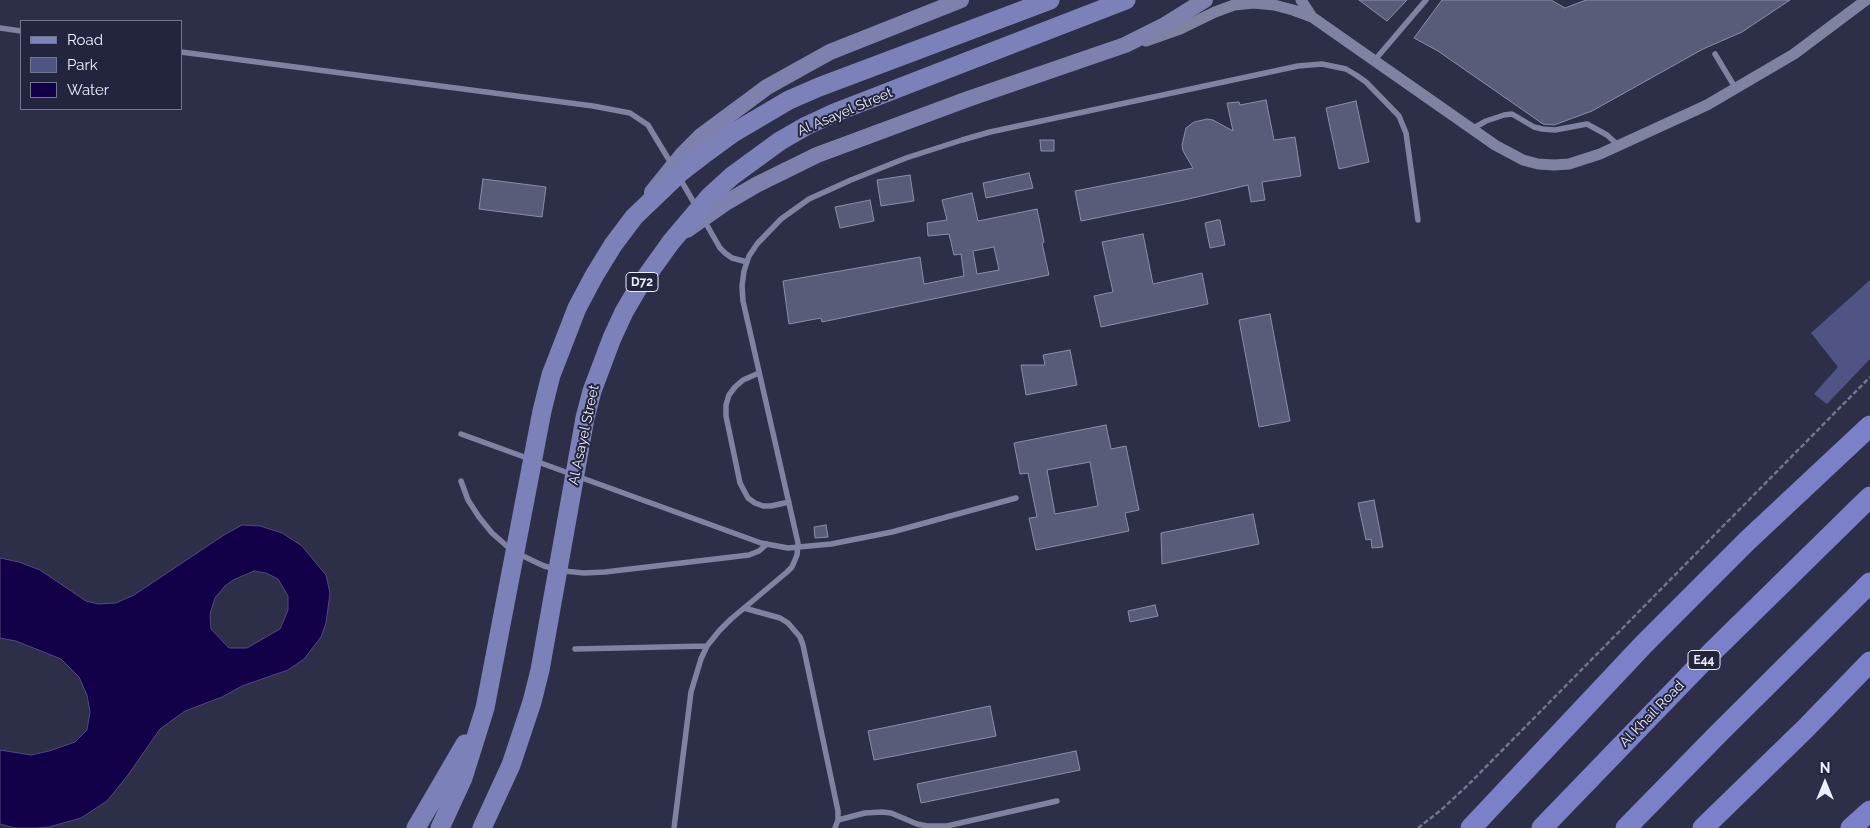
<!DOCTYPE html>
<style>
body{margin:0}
#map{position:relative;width:1870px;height:828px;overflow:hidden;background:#2d2f49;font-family:Raleway,sans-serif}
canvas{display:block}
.legend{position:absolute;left:20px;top:20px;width:162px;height:90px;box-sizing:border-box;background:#23253e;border:1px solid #74768a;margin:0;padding:6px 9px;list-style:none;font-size:15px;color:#edeffc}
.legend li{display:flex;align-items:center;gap:10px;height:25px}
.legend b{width:25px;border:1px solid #74768a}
.north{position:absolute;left:1800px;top:758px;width:50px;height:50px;-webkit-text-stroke:4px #23253e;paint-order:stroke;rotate:0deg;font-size:14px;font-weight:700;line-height:20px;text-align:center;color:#edeffc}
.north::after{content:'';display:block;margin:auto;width:18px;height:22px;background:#edeffc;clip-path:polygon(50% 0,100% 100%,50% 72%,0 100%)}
</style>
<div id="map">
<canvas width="1870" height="828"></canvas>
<ul class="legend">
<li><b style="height:6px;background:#7d81b9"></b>Road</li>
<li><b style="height:14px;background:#505485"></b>Park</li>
<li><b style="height:14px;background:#120049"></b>Water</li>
</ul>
<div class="north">N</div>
</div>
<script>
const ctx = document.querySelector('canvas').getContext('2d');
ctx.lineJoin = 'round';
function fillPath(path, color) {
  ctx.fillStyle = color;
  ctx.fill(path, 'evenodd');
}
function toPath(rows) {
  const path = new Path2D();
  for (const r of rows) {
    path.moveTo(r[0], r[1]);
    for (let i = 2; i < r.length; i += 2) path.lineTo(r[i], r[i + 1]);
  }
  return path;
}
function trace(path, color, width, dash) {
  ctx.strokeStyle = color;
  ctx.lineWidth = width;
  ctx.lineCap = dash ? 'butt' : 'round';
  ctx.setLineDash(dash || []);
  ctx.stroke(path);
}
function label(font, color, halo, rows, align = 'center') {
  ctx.font = font + ' Raleway,sans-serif';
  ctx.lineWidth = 4;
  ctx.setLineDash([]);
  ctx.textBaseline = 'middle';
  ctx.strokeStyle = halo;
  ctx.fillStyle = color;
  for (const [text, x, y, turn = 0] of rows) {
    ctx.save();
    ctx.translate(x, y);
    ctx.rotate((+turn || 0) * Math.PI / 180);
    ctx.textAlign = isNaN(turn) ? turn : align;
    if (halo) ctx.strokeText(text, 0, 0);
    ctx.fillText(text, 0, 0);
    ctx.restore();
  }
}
const green = toPath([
 [1870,280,1870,359,1827,404,1814,394,1838,367,1811,333]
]);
const water = toPath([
 [242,525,260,526,282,533,302,546,326,575,330,593,326,623,321,637,304,659,288,670,242,686,222,697,185,711,160,729,128,775,107,801,81,818,49,827,35,828,15,828,0,824,0,750,31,755,49,751,75,742,87,730,90,712,87,695,79,677,61,659,16,641,0,638,0,558,19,562,40,570,86,601,98,604,116,603,134,595,224,535,242,525],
 [254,571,266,573,278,579,288,596,288,610,280,629,247,648,229,648,211,629,210,614,215,598,225,586,233,580,254,571]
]);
const building = toPath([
 [1359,0,1407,0,1387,21,1359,0],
 [1442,0,1551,0,1565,8,1586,0,1790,0,1742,32,1703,49,1592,111,1554,125,1543,124,1438,51,1414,38,1442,0],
 [1266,100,1274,140,1295,137,1301,176,1262,182,1265,200,1251,202,1248,185,1180,201,1081,221,1075,191,1193,168,1183,151,1182,145,1186,128,1194,122,1207,119,1213,120,1233,131,1227,103,1239,102,1240,105,1266,100],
 [1356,101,1369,162,1339,169,1326,108,1356,101],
 [1040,140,1054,140,1054,151,1041,151,1040,140],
 [1029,173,1033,188,986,198,983,183,1029,173],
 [910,175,914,201,881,206,877,180,910,175],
 [483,179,546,187,542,217,479,209,483,179],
 [972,193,978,221,1037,209,1044,242,1042,243,1049,275,822,322,821,318,789,324,783,281,920,257,924,284,964,276,961,254,954,255,949,234,928,236,927,223,947,220,942,200,972,193],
 [994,247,999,270,977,274,973,251,994,247],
 [870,200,874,221,840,228,835,207,870,200],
 [1217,220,1220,220,1225,245,1210,248,1205,223,1217,220],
 [1143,234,1153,284,1202,273,1208,304,1101,327,1094,296,1113,292,1102,242,1143,234],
 [1270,314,1290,421,1259,427,1239,320,1270,314],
 [1070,350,1077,385,1026,395,1021,365,1045,365,1043,355,1070,350],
 [1106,425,1111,449,1126,446,1139,510,1125,513,1129,531,1036,550,1029,518,1037,517,1028,473,1020,474,1014,443,1106,425],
 [1090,462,1098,506,1055,514,1047,470,1090,462],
 [1374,500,1383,547,1372,548,1371,539,1366,540,1358,503,1374,500],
 [1253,514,1259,544,1162,564,1161,533,1253,514],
 [826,525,828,537,815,538,814,527,826,525],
 [1155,605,1158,616,1130,622,1128,611,1155,605],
 [990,706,996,736,874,760,868,731,990,706],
 [1076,751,1080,770,921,803,917,784,1076,751]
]);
const path = toPath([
 [1418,828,1441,810,1468,785,1870,377]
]);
const lane = toPath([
 [0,28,21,31],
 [181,52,593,106,630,113,648,125,672,165],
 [1715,54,1736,89],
 [1374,61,1426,0],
 [1472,129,1486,121,1504,115,1512,114,1534,127,1542,129,1555,130,1587,124,1607,135,1619,146],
 [679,177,697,208],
 [704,220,720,248,725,253,732,258,747,262],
 [759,373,743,380,735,387,729,395,726,405,726,416,740,483,748,498,755,503,763,506,771,506,789,502],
 [461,434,761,543,788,548,831,544,892,532,1016,498],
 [461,481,468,500,479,517,492,533,508,547,525,557,544,566,564,571,584,573,605,572,749,555,759,551,767,544],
 [744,608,780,618,788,623,800,637,803,645,838,811,838,820,835,828],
 [575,649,707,646],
 [838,820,865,813,882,812,891,813,917,824,927,826,947,826,1057,801],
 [674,828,691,692,701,659,707,646,719,631,731,619,787,572,792,567,797,555,798,543,743,301,742,286,744,271,749,256,757,244,781,219,809,199,851,180,906,158,962,140,990,132,1298,66,1322,64,1346,69,1356,75,1366,82,1399,116,1406,133,1418,220]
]);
const street = toPath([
 [1301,0,1312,17],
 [1146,41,1180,29,1215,12,1234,5,1254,3,1274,5,1293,10,1312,17,1495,145,1523,160,1538,164,1554,165,1569,164,1600,154,1707,105,1794,54,1866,0]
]);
const secondary = toPath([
 [652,192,682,155,701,136,767,87,830,52,961,0],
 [687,230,727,202,756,185,817,155,968,99,1125,45,1163,26,1205,0]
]);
const primary = toPath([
 [416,828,465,744],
 [440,828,463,778,485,708,542,411,551,375,577,308,594,276,613,245,634,217,681,172,707,152,733,133,789,100,819,87,1050,0],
 [482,828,511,765,532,702,540,670,585,418,592,391,612,338,624,312,638,288,671,242,710,196,732,176,780,141,806,126,834,113,1126,0]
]);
const highway = toPath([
 [1471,828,1644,644,1747,541,1870,426],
 [1542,828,1711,653,1870,497],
 [1626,828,1718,734,1870,583],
 [1703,828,1806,728,1870,662],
 [1851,828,1870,811]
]);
const shields = [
 [642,282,32],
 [1704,660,32]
];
const shieldNames = [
 ["D72",642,282],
 ["E44",1704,660]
];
const streetNames = [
 ["Al Asayel Street",845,112,-23],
 ["Al Asayel Street",584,435,-78],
 ["Al Khail Road",1652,714,-46]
];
fillPath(green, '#505485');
fillPath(water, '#120049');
trace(water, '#54487f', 1);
fillPath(building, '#595c79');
trace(building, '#8a8dac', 1);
trace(path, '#73758a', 2.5, [5, 2.5]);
trace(lane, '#7f82a1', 5.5);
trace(street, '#7f82a1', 11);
trace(secondary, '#7e81ad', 16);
trace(primary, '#7d81b9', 19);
trace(highway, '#7b80c9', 21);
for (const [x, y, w] of shields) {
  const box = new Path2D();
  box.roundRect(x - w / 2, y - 9.5, w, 19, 4);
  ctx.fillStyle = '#23253e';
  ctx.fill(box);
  trace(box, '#edeffc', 1);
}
label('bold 12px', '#edeffc', null, shieldNames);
label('14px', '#edeffc', '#23253e', streetNames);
</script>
